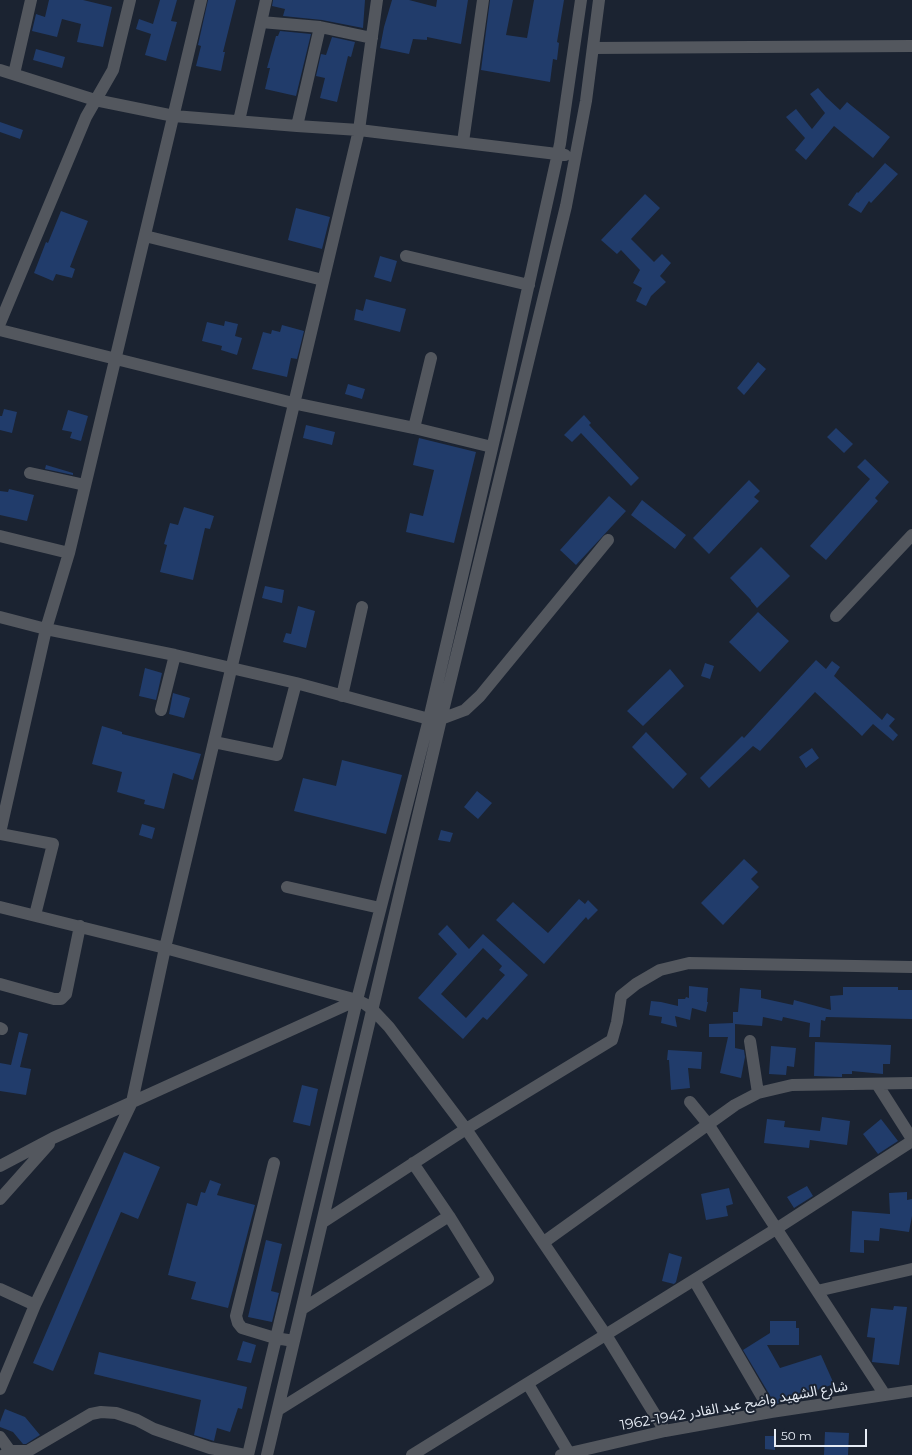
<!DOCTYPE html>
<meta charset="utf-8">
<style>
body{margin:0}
#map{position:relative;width:912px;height:1455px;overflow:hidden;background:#1b2331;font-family:Montserrat,sans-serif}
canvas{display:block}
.scale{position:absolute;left:774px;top:1429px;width:93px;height:18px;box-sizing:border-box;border:2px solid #e6ecf5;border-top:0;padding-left:5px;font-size:12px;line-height:14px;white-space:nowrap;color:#e6ecf5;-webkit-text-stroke:3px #1b2331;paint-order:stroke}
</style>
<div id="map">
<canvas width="912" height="1455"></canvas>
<div class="scale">50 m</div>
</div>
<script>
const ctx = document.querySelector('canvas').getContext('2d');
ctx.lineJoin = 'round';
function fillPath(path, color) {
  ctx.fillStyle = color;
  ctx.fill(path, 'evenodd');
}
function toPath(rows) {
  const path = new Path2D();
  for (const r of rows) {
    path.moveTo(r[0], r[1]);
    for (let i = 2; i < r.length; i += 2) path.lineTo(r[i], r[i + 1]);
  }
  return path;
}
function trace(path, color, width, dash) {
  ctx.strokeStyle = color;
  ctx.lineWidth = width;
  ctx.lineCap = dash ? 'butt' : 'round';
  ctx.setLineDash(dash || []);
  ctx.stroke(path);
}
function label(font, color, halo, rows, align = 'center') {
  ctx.font = font + ' Montserrat,"Noto Sans Arabic",sans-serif';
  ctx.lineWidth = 4;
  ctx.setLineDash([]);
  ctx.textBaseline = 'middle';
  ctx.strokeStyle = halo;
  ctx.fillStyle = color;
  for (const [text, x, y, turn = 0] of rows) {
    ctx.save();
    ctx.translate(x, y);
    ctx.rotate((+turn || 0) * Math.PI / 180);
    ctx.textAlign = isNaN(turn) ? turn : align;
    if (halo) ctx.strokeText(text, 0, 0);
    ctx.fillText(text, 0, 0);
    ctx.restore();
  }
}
const building = toPath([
 [49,0,83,0,112,7,103,47,77,42,81,24,62,19,57,37,32,31,36,14,45,17],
 [160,0,177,0,171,21,177,22,166,61,145,55,151,34,136,29,139,19,153,24],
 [208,0,236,0,223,52,225,52,221,71,196,66,201,46,198,45],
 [273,0,365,0,363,28,322,20,283,16,285,9,272,6],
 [392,0,409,0,436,7,437,0,468,0,461,44,427,37,427,40,413,39,409,54,380,48,384,27],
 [490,0,513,0,506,35,527,38,534,0,564,0,557,42,559,43,557,60,553,59,550,82,481,70],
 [280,31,311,34,296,96,265,89,270,68,267,68,276,36,278,36],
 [332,37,355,42,351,57,348,56,337,102,320,98,325,78,316,76,321,54,326,55],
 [36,49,65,57,62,68,33,60],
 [818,88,826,97,840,110,847,102,890,137,873,158,834,126,806,160,795,150,805,138,786,117,796,109,812,129,825,113,810,94],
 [0,122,23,130,20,139,0,132],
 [885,163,898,174,871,203,869,201,861,213,848,205,857,192,858,193],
 [645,194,660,208,631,239,654,262,662,254,671,263,660,276,666,282,651,296,646,306,636,301,642,288,633,283,640,270,621,250,617,254,601,240],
 [296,208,330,217,322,249,288,240],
 [61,211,88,221,70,267,75,269,72,278,56,274,53,281,34,273,46,242,48,243],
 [380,256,397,261,391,282,374,277],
 [366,299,406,309,400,332,354,320,356,309,363,311],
 [225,321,238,324,235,336,242,338,237,355,221,350,222,346,202,341,207,322,224,326],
 [282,325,304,331,297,359,291,358,287,377,252,369,263,332,271,334,272,330,280,332],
 [758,362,766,369,744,395,737,388],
 [348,384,365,389,362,399,345,394],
 [4,409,17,412,12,433,0,430,0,416,2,416],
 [68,410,88,416,81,441,70,438,72,432,62,430],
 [584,415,591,423,589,425,639,478,631,486,581,433,572,442,564,435],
 [306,425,335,432,332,445,303,438],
 [836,428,853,444,844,453,827,437],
 [419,438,476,452,454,543,406,532,410,513,423,516,434,470,413,465],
 [865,459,889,482,875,498,878,501,826,560,810,546,870,479,857,467],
 [46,465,73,473,73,475,45,469],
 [749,480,760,491,754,497,759,501,709,554,693,538],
 [9,489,34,495,27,521,0,515,0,491,8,492],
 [609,496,626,511,576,565,560,550],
 [642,500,686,535,675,549,631,515],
 [184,507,214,516,210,529,205,528,193,580,160,572,167,545,164,544,170,523,178,525],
 [761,547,790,576,757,608,751,601,751,600,730,578],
 [265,586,284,590,282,603,262,598],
 [298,606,315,611,306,648,283,642,286,633,291,634],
 [758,612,789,641,760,672,729,642],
 [816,660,826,669,832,661,840,667,834,676,882,720,887,713,895,719,889,726,898,735,893,741,873,724,862,736,815,692,760,751,753,746,709,788,700,778,742,736,744,738],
 [705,663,714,666,710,679,701,676],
 [145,668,162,673,156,700,139,696],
 [670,669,684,686,643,726,627,711],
 [173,693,190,698,184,718,169,714],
 [102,726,122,732,122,734,201,754,193,780,173,773,164,809,144,804,145,800,117,792,122,772,92,764],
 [646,732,687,774,673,789,632,747],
 [812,748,819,758,806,768,799,757],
 [342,760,402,775,386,834,294,811,303,778,336,786],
 [477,791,492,803,478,819,464,807],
 [142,824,155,828,152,839,139,835],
 [441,830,453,833,450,842,438,840],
 [744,859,758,872,751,879,759,887,723,925,701,903],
 [579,899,585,904,588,900,598,910,588,920,586,917,544,964,496,920,513,902,548,933],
 [447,925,469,949,483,934,528,975,487,1020,483,1017,463,1039,418,998,457,954,438,934],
 [483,948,502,966,499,970,505,975,466,1018,441,994],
 [689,986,708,988,707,1002,708,1002,706,1012,692,1008,690,1020,675,1016,677,1027,661,1023,662,1017,649,1015,651,1001,661,1002,678,1006,678,999,685,999,686,997,689,998],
 [843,987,898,987,898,990,912,990,912,1019,826,1017,825,1021,821,1020,820,1037,809,1037,810,1023,783,1017,782,1021,763,1017,762,1026,735,1024,735,1048,744,1050,745,1057,741,1078,720,1073,728,1037,709,1037,709,1024,733,1023,733,1012,738,1012,740,988,761,990,761,998,793,1005,794,1000,831,1010,830,996,843,995],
 [19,1032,28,1034,20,1067,31,1069,26,1095,0,1091,0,1063,11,1065],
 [815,1042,891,1045,890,1064,883,1064,883,1074,852,1071,852,1074,842,1074,842,1077,814,1076],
 [771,1046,796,1048,794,1067,787,1066,786,1075,769,1074],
 [668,1050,702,1052,701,1069,688,1068,690,1088,671,1090,669,1060,667,1060],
 [302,1085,318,1089,310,1126,293,1122],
 [822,1117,850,1121,847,1145,810,1140,809,1148,764,1143,767,1119,785,1121,784,1127,820,1131],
 [881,1119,898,1141,878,1154,863,1134],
 [124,1152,160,1167,138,1219,121,1212,53,1371,33,1363],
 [210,1180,221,1184,217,1195,255,1205,228,1308,191,1299,196,1282,168,1275,187,1203,197,1206,201,1192,205,1193],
 [807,1186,813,1196,794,1208,787,1197],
 [729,1188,733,1204,726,1206,728,1216,706,1220,701,1194],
 [907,1192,907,1200,912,1199,912,1216,909,1232,880,1228,879,1241,864,1240,864,1253,850,1252,852,1211,890,1214,889,1193],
 [266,1240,282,1244,271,1291,279,1293,272,1322,248,1317],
 [669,1253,682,1257,676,1282,674,1284,662,1281],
 [894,1306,907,1307,899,1365,872,1362,875,1338,867,1337,871,1308,893,1310],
 [770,1321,796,1321,796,1328,799,1328,799,1345,767,1345,780,1368,821,1355,834,1384,784,1402,775,1404,743,1350,770,1333],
 [243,1341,256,1345,251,1363,237,1360],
 [99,1352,247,1387,242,1409,238,1408,230,1432,217,1428,214,1441,194,1435,201,1400,94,1374],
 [5,1409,25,1417,40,1435,26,1444,23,1444,13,1432,0,1427,0,1422],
 [825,1432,849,1433,848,1455,824,1455],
 [765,1436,775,1436,775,1450,765,1449]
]);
const minor = toPath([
 [261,22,320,27,372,38],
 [593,48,912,46],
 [0,70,95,100,174,116,297,126,359,130,565,155],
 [14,74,31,0],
 [239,121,266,0],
 [297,126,320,27],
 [463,142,483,0],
 [145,236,323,280],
 [406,256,529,285],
 [0,323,86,117,113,70,130,0],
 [0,330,293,403,414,428,492,447],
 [414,428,431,358],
 [30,473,85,485],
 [0,536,69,553],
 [836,616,912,535],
 [0,617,46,629,175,655,296,683,429,719,441,719,465,710,480,696,608,540],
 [342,696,362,607],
 [161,710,175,655],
 [214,742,277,755,296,683],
 [0,833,46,629,69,553,201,0],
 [0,834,53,844,35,915],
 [287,887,380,908],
 [0,907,165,948,357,1000,365,1004,373,1010,389,1027,466,1129,606,1335,665,1431],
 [0,984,54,999,61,999,66,994,80,926],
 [0,1028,2,1029],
 [750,1041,758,1093],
 [877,1084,912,1139],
 [690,1102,708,1124,885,1395],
 [274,1163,236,1316,238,1323,242,1328,275,1338,294,1341],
 [413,1163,449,1216],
 [0,1166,53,1138,357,1000],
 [0,1199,49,1144],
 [323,1222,466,1129,612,1040,617,1022,621,996,636,984,660,970,689,963,912,967],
 [544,1242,735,1105,758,1093,792,1085,912,1083],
 [694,1280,771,1412],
 [0,1289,35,1305],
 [817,1291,912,1269],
 [528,1384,569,1453],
 [0,1389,35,1305,132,1102,165,948,359,130,377,0],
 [278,1410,488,1279,449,1216,302,1309],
 [0,1437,10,1451,4,1455],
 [10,1451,28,1451,91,1414,101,1412,116,1413,137,1420,154,1429,210,1448,245,1455],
 [248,1455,357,1000,429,719,497,427,560,144,581,0],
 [267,1455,441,719,566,206,586,101,599,0],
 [412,1455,776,1229,912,1141],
 [561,1455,665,1431,771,1412,912,1391]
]);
const streetNames = [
 ["شارع الشهيد واضح عبد القادر 1942-1962",734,1406,-10]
];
fillPath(building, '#213c6b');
trace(minor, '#53575e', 12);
label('14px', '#e6ecf5', '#1b2331', streetNames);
</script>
